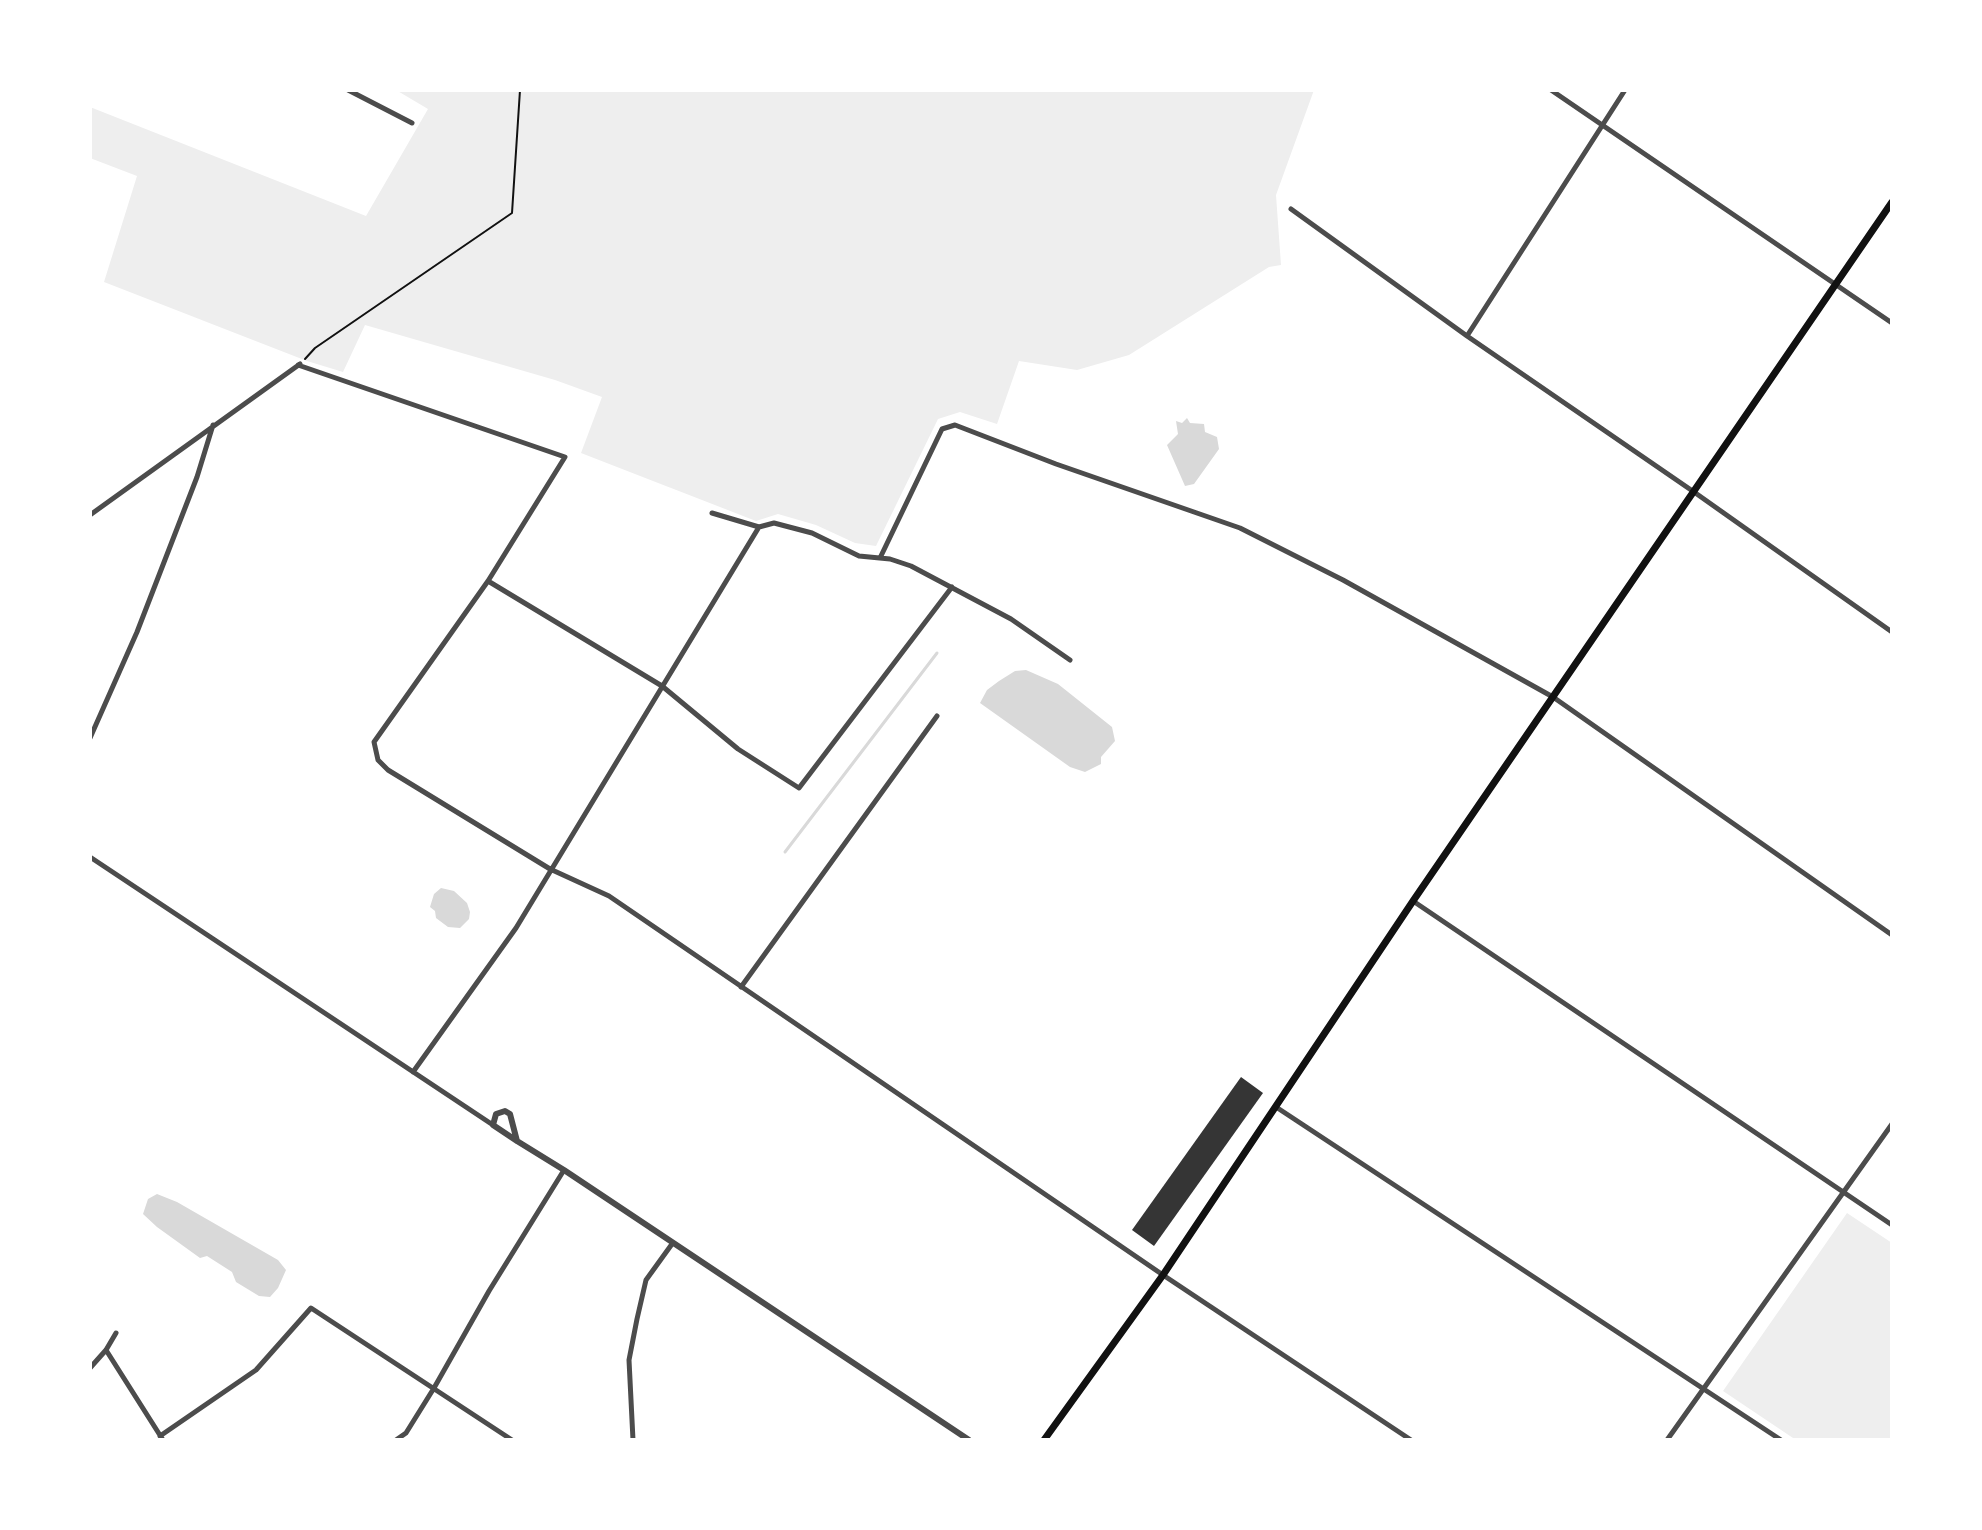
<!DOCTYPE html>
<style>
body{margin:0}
#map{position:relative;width:1982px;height:1530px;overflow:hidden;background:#fff;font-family:"DejaVu Sans",sans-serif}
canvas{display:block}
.frame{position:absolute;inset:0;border:92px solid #fff;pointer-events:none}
</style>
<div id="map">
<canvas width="1982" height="1530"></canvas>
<div class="frame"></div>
</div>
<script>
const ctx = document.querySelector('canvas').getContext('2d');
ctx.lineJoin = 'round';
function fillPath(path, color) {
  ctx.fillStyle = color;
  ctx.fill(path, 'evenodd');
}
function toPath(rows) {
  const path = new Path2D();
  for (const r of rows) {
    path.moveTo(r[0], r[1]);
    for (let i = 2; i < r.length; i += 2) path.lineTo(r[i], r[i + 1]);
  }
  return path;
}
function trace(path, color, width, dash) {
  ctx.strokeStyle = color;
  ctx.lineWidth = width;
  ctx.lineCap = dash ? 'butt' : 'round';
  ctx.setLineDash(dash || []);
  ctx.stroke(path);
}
const green = toPath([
 [396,90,1314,90,1276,195,1281,265,1269,267,1129,355,1077,370,1019,361,997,424,960,412,938,419,876,546,855,543,816,525,778,514,756,521,581,453,602,397,555,380,365,325,343,372,307,361,104,282,137,176,90,158,90,107,366,216,428,109],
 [1847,1213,1892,1243,1892,1440,1796,1440,1723,1391]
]);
const water = toPath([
 [1187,418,1190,423,1204,424,1205,432,1217,437,1219,449,1194,484,1185,486,1167,445,1178,434,1176,421,1182,423],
 [1026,670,1058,684,1112,727,1115,741,1101,757,1101,764,1085,772,1070,767,980,703,987,690,999,681,1015,671],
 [441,888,454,891,467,903,470,912,469,919,460,928,448,927,436,918,435,911,430,907,434,894],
 [157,1194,177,1202,278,1260,286,1270,278,1288,270,1297,259,1296,236,1282,232,1272,207,1256,200,1258,157,1227,143,1214,148,1199]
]);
const stream = toPath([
 [785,852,937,653]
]);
const building = toPath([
 [1241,1077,1263,1093,1154,1246,1132,1230]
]);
const path = toPath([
 [305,359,315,348,512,213,520,90]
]);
const minor = toPath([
 [348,90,412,123],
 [1551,90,1892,323],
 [1291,209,1467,336,1694,492,1892,632],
 [1467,336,1625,90],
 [298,365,565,457,488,581,374,742,378,760,388,770,550,869,609,896,1163,1275,1411,1440],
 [712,513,759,527,774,523,812,533,859,556,890,559,911,566,1011,619,1070,660],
 [90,515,300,364],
 [880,558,942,429,955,425,1056,464,1240,528,1343,580,1553,697,1892,935],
 [488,581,662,686,738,749,799,788,952,587],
 [90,738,137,632,197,477,213,425],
 [90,857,493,1125],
 [1413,901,1892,1225],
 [741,987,937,716],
 [413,1072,516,928,759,527],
 [1276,1107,1781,1440],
 [106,1350,163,1440],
 [90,1368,106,1350,116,1333],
 [160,1436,256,1370,311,1308,512,1440],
 [396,1440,406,1433,434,1388,489,1291,564,1170],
 [633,1440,629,1360,637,1319,646,1280,672,1244],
 [1667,1440,1892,1124]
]);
const tertiary = toPath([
 [517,1141,510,1114,505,1111,496,1114,493,1125,517,1141,564,1170,969,1440]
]);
const secondary = toPath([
 [1044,1440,1163,1275,1413,901,1892,202]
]);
fillPath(green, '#eee');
fillPath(water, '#d9d9d9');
trace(stream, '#d9d9d9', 3);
fillPath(building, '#353535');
trace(path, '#111', 2);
trace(minor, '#4c4c4c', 5);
trace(tertiary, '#4c4c4c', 6);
trace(secondary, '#111', 7);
</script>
